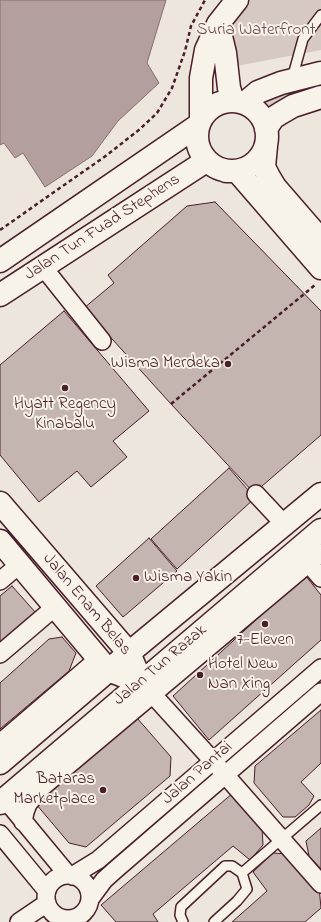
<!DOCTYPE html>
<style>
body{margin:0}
canvas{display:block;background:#ece6dd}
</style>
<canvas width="321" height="922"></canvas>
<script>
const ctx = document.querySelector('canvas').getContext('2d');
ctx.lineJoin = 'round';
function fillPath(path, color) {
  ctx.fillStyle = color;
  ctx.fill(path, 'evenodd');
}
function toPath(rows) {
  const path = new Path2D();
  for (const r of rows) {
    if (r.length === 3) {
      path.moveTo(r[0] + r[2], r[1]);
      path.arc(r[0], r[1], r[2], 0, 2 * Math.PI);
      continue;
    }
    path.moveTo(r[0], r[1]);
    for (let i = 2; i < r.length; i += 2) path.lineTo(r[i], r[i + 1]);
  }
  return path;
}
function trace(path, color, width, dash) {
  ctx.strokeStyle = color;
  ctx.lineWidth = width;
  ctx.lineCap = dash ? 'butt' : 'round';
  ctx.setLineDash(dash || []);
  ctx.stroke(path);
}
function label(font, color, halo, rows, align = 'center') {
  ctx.font = font + ' "Indie Flower",sans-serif';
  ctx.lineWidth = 4;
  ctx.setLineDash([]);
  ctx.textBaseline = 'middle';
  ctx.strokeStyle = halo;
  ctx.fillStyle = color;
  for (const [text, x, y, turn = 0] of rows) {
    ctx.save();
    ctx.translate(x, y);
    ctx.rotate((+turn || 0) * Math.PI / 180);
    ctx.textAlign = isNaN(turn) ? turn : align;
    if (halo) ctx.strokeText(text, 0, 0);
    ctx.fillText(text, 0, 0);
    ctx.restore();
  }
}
const green = toPath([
 [245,0,321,0,321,50,226,68,222,18],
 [321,79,321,91,266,112,262,111,259,109,259,102]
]);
const water = toPath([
 [0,0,166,0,147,63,159,83,118,121,92,156,45,187,23,153,15,158,4,143,0,145,0,0]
]);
const building = toPath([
 [215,202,321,311,321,435,254,493,171,404,84,308,114,283,108,275,187,206,215,202],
 [64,311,149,411,113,441,127,457,91,487,77,471,39,502,0,455,0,365,64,311],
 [229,468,255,498,177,569,151,539,229,468],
 [149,538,177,571,123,617,96,586,149,538],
 [305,575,321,595,321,640,209,740,173,696,305,575],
 [12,586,36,613,0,643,0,596,12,586],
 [62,637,76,653,69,671,0,729,0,683,49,639,62,637],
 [321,710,321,763,301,782,314,796,309,805,295,817,283,817,254,783,255,766,321,710],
 [137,718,171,757,170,776,86,847,69,843,36,804,137,718],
 [233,793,262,827,263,845,250,860,233,846,153,914,158,922,116,922,101,905,233,793],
 [321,828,321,869,309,856,306,841,321,828],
 [273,853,287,854,319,887,321,908,305,922,232,922,267,891,253,872,273,853]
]);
const path = toPath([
 [0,230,107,155,140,129,157,113,172,88,185,51,191,26,205,0],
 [171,404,315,285]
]);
const lane = toPath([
 [292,79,303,39,321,15],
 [242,873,321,805],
 [183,922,180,915,181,907,225,866,232,866,242,873,247,889,237,901,214,922]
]);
const street = toPath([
 [43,267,102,341],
 [256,494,285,525],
 [309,564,321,578],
 [0,581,20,564],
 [0,654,55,607],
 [145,686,213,761,321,884],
 [0,743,98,659],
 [5,799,68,875],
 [23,822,25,812,28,804,41,788,321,553],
 [0,834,47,891],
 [68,897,22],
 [72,876,98,860,321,668],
 [90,899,104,880,114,871,321,692],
 [19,922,47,903]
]);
const secondary = toPath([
 [0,503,129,653,142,683],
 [0,541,108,670,142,683]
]);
const primary = toPath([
 [218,24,225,53,229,88,233,101],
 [232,136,35],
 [245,103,258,92,281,83,321,73],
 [201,117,201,78,206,50,218,24,237,0],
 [266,129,273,118,281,113,293,106,321,97],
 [266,146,264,167,269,177,275,187,321,240],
 [226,171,237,171,321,268],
 [0,261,197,126],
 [0,295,206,161]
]);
const highway = toPath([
 [0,763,129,653,321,494],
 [0,803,321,530]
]);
const markers = [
 [228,364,4,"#4a1f2b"],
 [65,388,4,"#4a1f2b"],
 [136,578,4,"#4a1f2b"],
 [265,624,4,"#4a1f2b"],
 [200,675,4,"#4a1f2b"],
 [103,790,4,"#4a1f2b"]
];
const parkNames = [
 ["Suria Waterfront",256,31]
];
const streetNames = [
 ["Jalan Tun Fuad Stephens",103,228,-33],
 ["Jalan Enam Belas",86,605,50],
 ["Jalan Tun Razak",161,666,-40],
 ["Jalan Pantai",198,774,-41]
];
const poiNames = [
 ["Wisma Merdeka",220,364],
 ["Hyatt Regency",65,405,"center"],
 ["Kinabalu",65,425,"center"],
 ["Wisma Yakin",144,578,"left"],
 ["7-Eleven",265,641,"center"],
 ["Hotel New",208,665,"left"],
 ["Nan Xing",208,685,"left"],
 ["Bataras",95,780],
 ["Marketplace",95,800]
];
fillPath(green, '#d5c9c2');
fillPath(water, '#b39f9d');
trace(water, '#896c6f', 1);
fillPath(building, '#c4b5b0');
trace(building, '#4a1f2b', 1);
trace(lane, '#4a1f2b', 12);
trace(street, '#4a1f2b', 20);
trace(secondary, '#4a1f2b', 25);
trace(primary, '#4a1f2b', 25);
trace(highway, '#4a1f2b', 25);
trace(path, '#4a1f2b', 2.5, [4, 3]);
trace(lane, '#f7f3e8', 9);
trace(street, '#f7f3e8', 17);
trace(secondary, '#f7f3e8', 22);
trace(primary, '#f7f3e8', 22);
trace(highway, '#f7f3e8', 22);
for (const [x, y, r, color] of markers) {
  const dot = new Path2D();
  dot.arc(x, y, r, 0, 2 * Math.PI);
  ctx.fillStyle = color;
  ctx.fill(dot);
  trace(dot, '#f7f3e8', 1.5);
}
label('17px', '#6d4a51', '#f7f3e8', parkNames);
label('17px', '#4a1f2b', '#f7f3e8', streetNames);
label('17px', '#4a1f2b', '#f7f3e8', poiNames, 'right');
</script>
